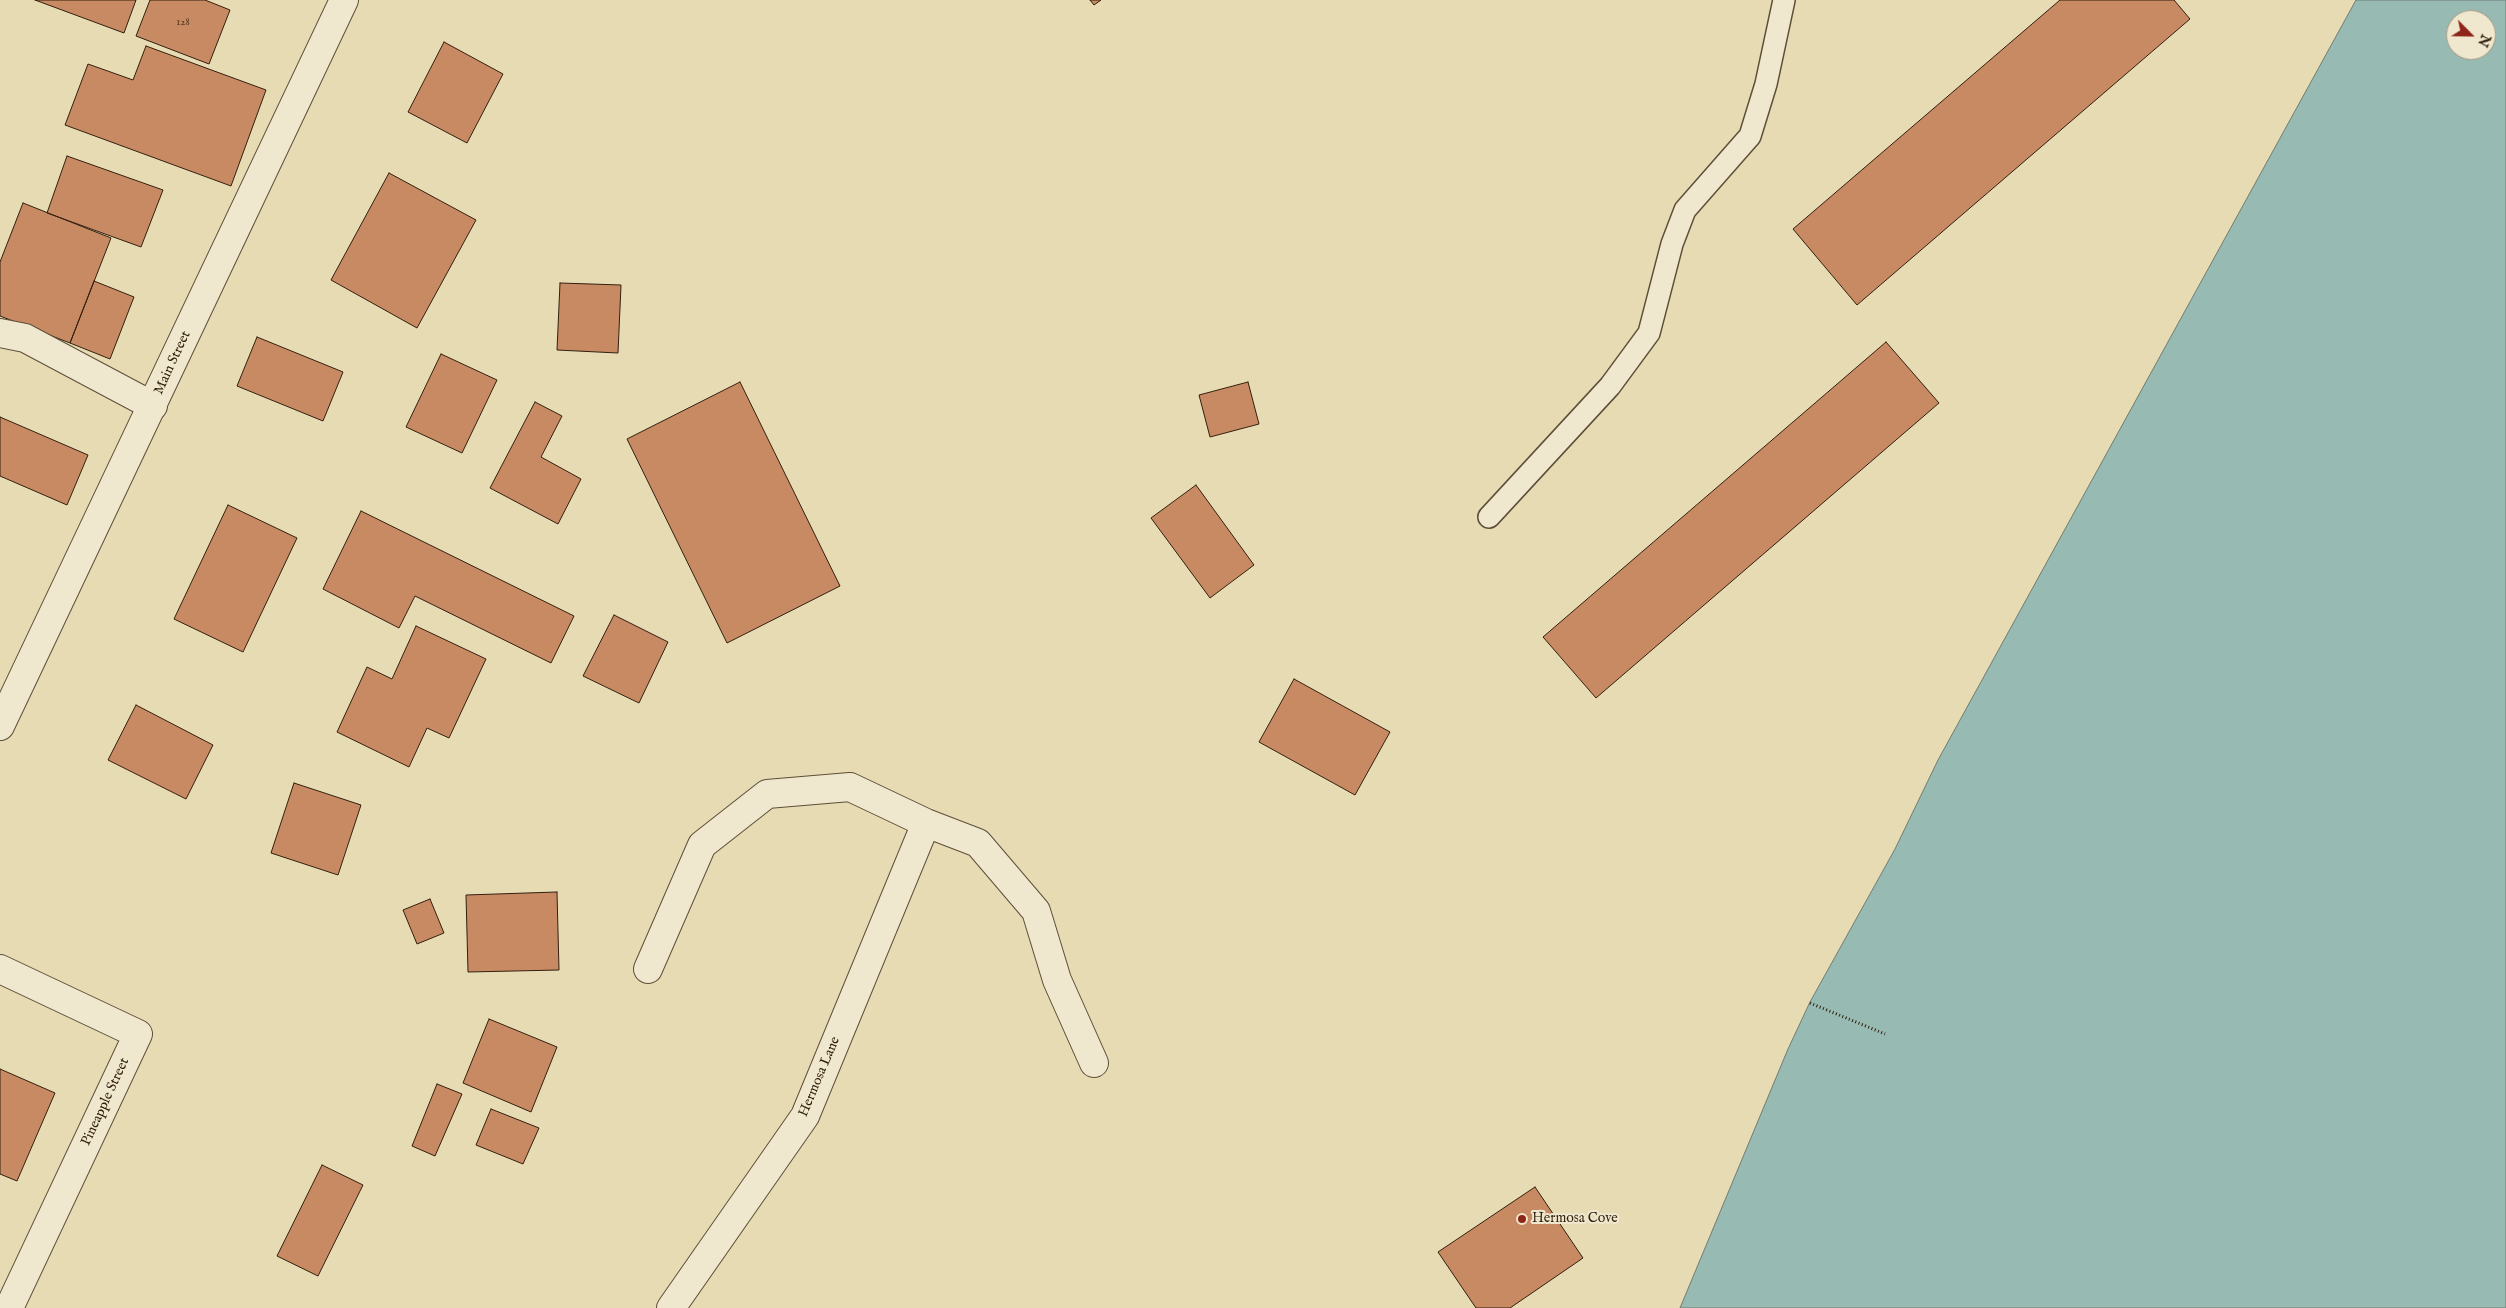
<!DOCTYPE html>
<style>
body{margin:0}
#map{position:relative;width:2506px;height:1308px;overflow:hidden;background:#e7dbb4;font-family:"IM FELL English",serif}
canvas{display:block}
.north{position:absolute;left:2446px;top:10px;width:50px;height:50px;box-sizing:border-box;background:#efe8ce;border:1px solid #a39881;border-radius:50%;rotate:113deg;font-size:14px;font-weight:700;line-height:20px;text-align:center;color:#321f0e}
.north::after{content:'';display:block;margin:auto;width:18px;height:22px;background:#8f2418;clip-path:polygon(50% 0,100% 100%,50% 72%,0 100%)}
</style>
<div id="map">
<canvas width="2506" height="1308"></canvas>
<div class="north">N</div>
</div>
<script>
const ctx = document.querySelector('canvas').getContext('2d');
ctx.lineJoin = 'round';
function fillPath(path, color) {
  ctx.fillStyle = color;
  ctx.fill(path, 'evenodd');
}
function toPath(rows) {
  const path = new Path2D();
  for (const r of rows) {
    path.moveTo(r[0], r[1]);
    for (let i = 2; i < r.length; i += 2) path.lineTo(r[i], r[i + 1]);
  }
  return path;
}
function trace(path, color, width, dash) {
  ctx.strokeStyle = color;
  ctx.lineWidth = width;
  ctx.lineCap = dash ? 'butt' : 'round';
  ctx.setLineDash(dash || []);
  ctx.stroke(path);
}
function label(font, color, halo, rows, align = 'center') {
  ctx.font = font + ' "IM FELL English",serif';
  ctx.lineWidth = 4;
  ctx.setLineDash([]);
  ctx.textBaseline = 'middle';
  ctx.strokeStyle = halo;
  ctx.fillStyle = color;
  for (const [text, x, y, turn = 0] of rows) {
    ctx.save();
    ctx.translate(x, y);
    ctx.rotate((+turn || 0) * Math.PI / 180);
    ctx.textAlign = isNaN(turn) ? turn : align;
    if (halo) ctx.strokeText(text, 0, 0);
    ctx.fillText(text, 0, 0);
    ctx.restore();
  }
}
const water = toPath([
 [2356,0,2506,0,2506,1308,1680,1308,1788,1049,1810,1002,1895,849,1938,760,2356,0],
 [2456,20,2486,20,2486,50,2456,50,2456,20]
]);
const building = toPath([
 [35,0,136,0,124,33,35,0],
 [150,0,205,0,230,10,209,64,136,36,150,0],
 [1090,0,1101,0,1094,5,1090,0],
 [2060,0,2174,0,2190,19,1857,305,1793,229,2060,0],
 [444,42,503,74,467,143,408,112,444,42],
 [146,46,266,90,231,186,65,125,88,64,133,80,146,46],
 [67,156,163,190,141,247,47,213,67,156],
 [389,173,476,220,417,328,331,280,389,173],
 [23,203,111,238,70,343,0,316,0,262,23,203],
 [94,281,134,297,110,359,70,343,94,281],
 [560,283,621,285,618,353,557,350,560,283],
 [257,337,343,372,323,421,237,386,257,337],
 [1886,342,1939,403,1596,698,1543,637,1886,342],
 [441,354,497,380,462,453,406,427,441,354],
 [740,382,840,586,727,643,627,439,740,382],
 [1248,382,1259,424,1210,437,1199,395,1248,382],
 [535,402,562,416,541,457,581,479,558,524,490,488,535,402],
 [0,417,88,455,67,505,0,476,0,417],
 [1196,485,1254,565,1210,598,1151,518,1196,485],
 [228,505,297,538,243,652,174,619,228,505],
 [361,511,574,616,551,663,415,596,399,628,323,589,361,511],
 [614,615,668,642,639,703,583,676,614,615],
 [416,626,486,659,449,738,427,728,409,767,337,732,367,667,392,679,416,626],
 [1294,679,1390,732,1355,795,1259,742,1294,679],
 [136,705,213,745,186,799,108,760,136,705],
 [294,783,361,805,338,875,271,853,294,783],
 [557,892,559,970,468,972,466,895,557,892],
 [430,899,444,933,417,944,403,910,430,899],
 [489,1019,557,1047,531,1112,463,1083,489,1019],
 [0,1069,55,1093,17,1181,0,1174,0,1069],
 [437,1084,462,1094,435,1156,412,1146,437,1084],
 [491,1109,539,1128,523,1164,476,1145,491,1109],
 [322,1165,363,1185,318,1276,277,1256,322,1165],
 [1535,1187,1583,1258,1510,1308,1476,1308,1438,1252,1535,1187]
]);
const path = toPath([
 [1810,1003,1885,1034]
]);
const service = toPath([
 [1489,517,1610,386,1649,333,1672,244,1685,210,1750,136,1766,84,1784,0]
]);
const minor = toPath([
 [0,333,25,338,153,406],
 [0,969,138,1034,9,1308],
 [648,969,702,845,767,794,850,787,926,823,978,843,1036,911,1057,980,1094,1063],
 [671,1308,805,1116,926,823]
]);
const tertiary = toPath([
 [0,726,344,0]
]);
const markers = [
 [1522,1219,5,"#8f2418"]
];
const numberNames = [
 ["128",183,23]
];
const streetNames = [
 ["Main Street",173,363,-65],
 ["Hermosa Lane",820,1077,-67],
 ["Pineapple Street",106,1102,-65]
];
const poiNames = [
 ["Hermosa Cove",1532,1219]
];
fillPath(water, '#97bab2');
trace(water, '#6f7c70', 1);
fillPath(building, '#c88a63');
trace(building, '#321f0e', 1);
trace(service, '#5f4e38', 24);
trace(minor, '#5f4e38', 30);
trace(tertiary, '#5f4e38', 30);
trace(path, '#321f0e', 3, [1, 2.5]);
trace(service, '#efe8ce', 21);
trace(minor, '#efe8ce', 28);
trace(tertiary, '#efe8ce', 28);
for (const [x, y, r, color] of markers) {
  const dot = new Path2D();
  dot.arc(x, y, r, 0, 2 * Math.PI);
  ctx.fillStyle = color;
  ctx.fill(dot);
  trace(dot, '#efe8ce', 2);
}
label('11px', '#583a23', null, numberNames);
label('14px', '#321f0e', '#efe8ce', streetNames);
label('14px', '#321f0e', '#efe8ce', poiNames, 'left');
</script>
